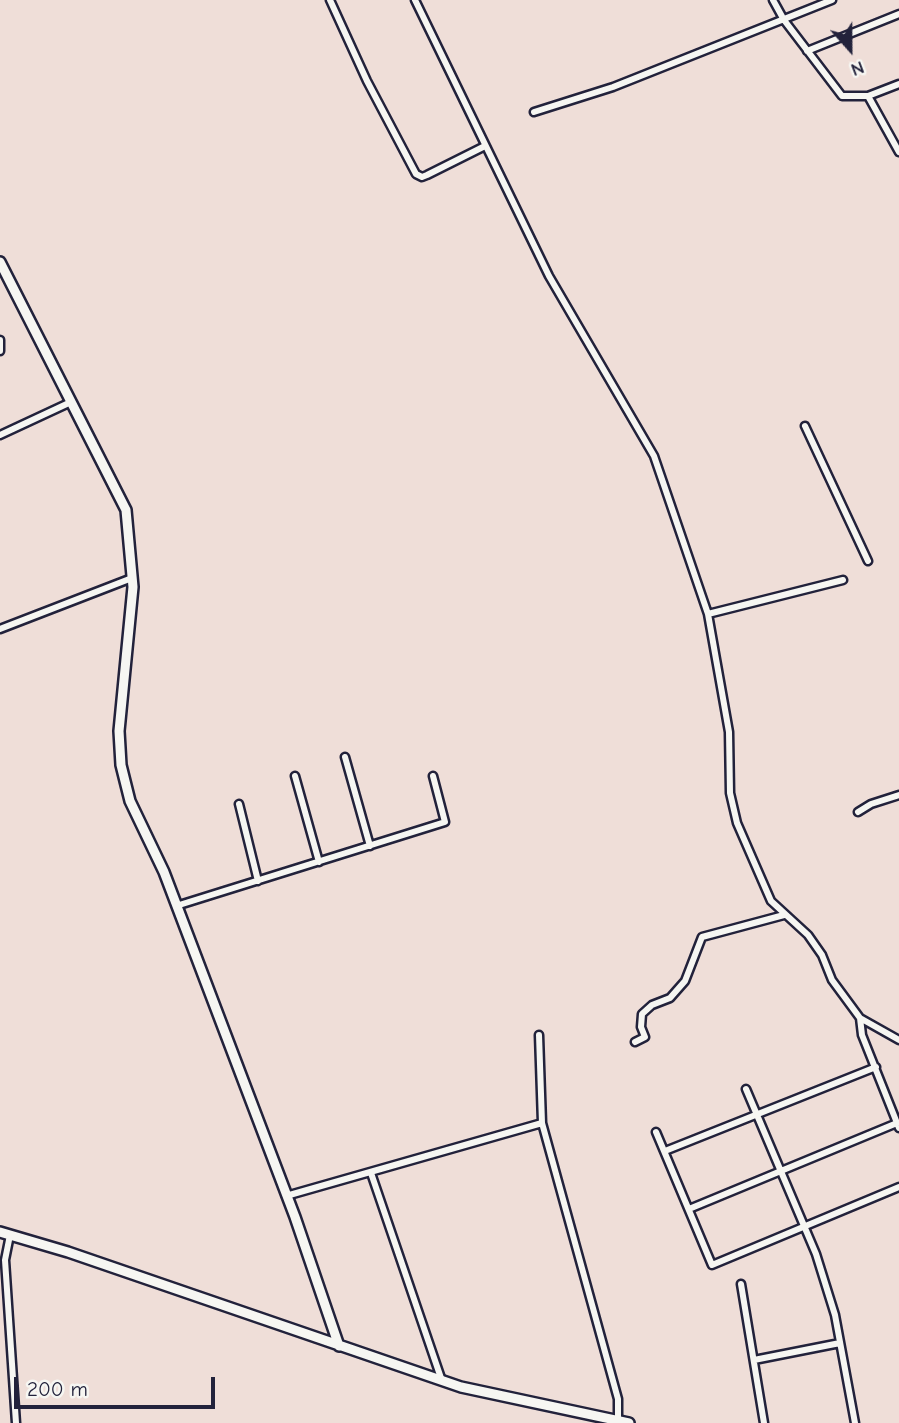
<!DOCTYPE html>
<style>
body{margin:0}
#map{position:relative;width:899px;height:1423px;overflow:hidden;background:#efded8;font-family:"Comic Neue",sans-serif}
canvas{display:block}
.north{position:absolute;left:815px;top:14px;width:70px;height:70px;-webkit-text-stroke:5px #f6f6f2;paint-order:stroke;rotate:159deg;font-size:19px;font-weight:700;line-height:28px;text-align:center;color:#22223b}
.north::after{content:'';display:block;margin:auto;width:24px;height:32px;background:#22223b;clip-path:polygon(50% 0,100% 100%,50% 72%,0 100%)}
.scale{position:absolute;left:14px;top:1377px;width:201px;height:32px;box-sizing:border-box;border:4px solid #22223b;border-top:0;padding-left:9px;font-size:21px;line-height:24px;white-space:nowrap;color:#22223b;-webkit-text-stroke:5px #f6f6f2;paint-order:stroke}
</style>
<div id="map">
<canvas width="899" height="1423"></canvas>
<div class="north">N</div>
<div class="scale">200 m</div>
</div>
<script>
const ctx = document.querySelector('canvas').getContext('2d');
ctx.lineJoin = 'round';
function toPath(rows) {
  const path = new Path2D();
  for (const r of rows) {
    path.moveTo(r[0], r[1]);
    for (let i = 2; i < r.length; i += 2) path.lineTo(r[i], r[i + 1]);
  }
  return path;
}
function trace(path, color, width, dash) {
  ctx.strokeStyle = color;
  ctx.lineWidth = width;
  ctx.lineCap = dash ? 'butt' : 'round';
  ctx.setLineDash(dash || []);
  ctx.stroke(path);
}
const street = toPath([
 [330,0,367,81,416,174,422,177,427,175,485,146],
 [415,0,549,276,654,456,708,614,843,580],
 [773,0,784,20,842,96,868,96,899,84],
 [807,51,899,14],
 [868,96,899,152],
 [534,112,613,87,832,0],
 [0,340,0,351],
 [805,426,868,561],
 [0,435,71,402],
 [708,614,729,732,730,793,737,823,771,901,808,935,822,955,832,980,860,1018,862,1035,899,1128],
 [0,629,132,578],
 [345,757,370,846],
 [295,776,319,862],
 [239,804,258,881],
 [858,812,871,804,899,795],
 [176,906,445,822,433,776],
 [860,1018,899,1040],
 [539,1035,542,1123,618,1399,618,1421],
 [635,1042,645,1037,641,1027,642,1014,652,1005,670,998,685,981,702,937,784,915],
 [746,1089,816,1254,835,1315,855,1423],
 [656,1132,712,1265,899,1187],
 [665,1151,876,1067],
 [371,1173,442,1381],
 [286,1196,542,1123],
 [689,1209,897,1123],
 [10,1235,5,1260,16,1423],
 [741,1284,764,1423],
 [754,1360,840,1343]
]);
const secondary = toPath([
 [0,262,126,510,133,587,119,731,121,765,130,801,164,872,295,1217,339,1346],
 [0,1232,68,1252,461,1387,629,1423]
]);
trace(street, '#22223b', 11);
trace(secondary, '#22223b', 14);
trace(street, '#f6f6f2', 6);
trace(secondary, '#f6f6f2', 9);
</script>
